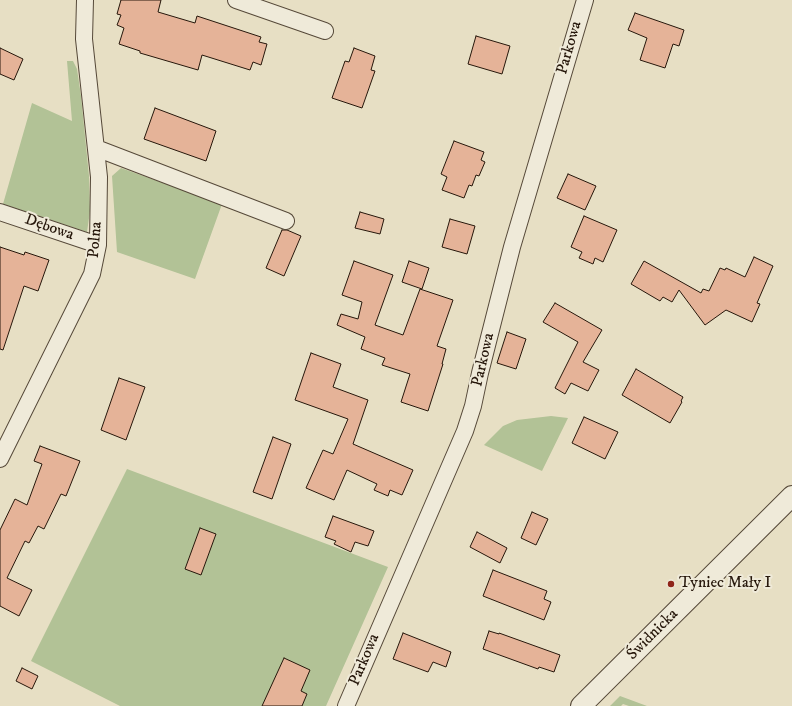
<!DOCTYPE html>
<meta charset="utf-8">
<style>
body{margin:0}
canvas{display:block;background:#e7dfc4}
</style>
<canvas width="792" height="706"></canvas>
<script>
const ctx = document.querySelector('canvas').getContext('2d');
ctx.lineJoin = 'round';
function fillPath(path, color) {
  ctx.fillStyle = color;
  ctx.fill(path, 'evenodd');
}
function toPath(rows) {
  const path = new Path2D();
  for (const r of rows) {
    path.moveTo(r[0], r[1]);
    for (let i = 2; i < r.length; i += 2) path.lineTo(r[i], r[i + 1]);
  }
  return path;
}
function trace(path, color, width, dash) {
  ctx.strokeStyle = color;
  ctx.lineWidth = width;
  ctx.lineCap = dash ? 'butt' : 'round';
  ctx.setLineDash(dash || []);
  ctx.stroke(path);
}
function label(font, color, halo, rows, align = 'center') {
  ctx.font = font + ' "IM FELL DW Pica",serif';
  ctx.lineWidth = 4;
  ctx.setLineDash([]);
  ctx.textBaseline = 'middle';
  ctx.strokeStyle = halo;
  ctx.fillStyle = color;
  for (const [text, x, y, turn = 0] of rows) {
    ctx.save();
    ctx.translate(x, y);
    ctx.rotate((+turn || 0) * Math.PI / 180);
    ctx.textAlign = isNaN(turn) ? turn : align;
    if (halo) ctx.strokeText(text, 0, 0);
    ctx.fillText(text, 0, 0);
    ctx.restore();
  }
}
const green = toPath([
 [67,61,73,61,77,69,81,96,89,176,90,211,87,232,3,204,32,103,72,121],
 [121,168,222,204,195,279,117,252,112,176],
 [551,416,568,418,542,471,484,445,503,426,517,420],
 [127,469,388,567,326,706,120,706,31,661],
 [620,696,647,706,629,706,623,704,621,706,610,706]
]);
const building = toPath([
 [121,0,161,0,158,12,195,23,197,16,261,37,259,42,267,44,261,65,253,62,250,70,202,55,198,70,140,53,140,51,119,44,124,28,117,25,121,15,117,14,121,0],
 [635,13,684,30,679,46,673,44,665,68,640,60,647,38,628,30,635,13],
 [476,36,510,46,502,74,468,64,476,36],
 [0,48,23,59,14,80,0,74,0,48],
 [354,48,375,56,371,70,375,71,362,108,332,98,345,61,349,62,354,48],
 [155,108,216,131,206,161,144,139,155,108],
 [454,141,484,152,481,160,485,162,479,176,476,175,472,186,469,185,464,198,442,190,447,177,441,174,454,141],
 [568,174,596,186,585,210,557,198,568,174],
 [360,212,384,219,380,234,355,228,360,212],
 [584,216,617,230,603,262,595,258,593,264,579,258,582,252,571,247,584,216],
 [450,219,475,226,467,254,442,247,450,219],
 [282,230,287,230,301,236,284,276,266,268,282,230],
 [0,247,24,255,25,252,49,260,38,291,24,286,3,350,0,349,0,247],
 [754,257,773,266,757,303,760,304,752,322,726,310,705,325,679,290,672,302,663,297,660,301,631,284,644,261,701,293,703,289,709,291,720,268,725,270,726,268,745,277,754,257],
 [354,261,393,275,375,325,403,335,420,289,453,300,437,346,446,349,442,364,443,364,428,411,401,402,410,374,382,365,385,358,361,349,365,337,337,325,341,314,358,319,362,302,342,295,354,261],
 [409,261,429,268,422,289,402,282,409,261],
 [555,303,602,330,583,362,599,370,588,391,571,383,565,394,555,388,578,342,543,322,555,303],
 [507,332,526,339,516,369,497,363,507,332],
 [311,353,341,364,333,387,368,400,353,444,413,470,402,495,390,490,388,496,374,490,377,484,347,470,334,500,306,488,323,450,333,454,348,419,295,400,311,353],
 [636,369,683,397,681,401,682,402,670,423,622,395,636,369],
 [119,378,145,387,126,440,101,430,119,378],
 [584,417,618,432,605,459,572,443,584,417],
 [273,437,291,444,272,499,253,492,273,437],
 [40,446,80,461,66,496,61,494,44,529,38,526,29,543,25,541,7,578,32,590,19,616,0,606,0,530,15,499,27,505,42,464,34,461,40,446],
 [532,512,548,519,536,545,521,538,532,512],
 [333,516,374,531,368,546,355,542,351,552,334,544,336,541,325,537,333,516],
 [200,528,216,534,201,575,185,569,200,528],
 [477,532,507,548,500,563,470,547,477,532],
 [493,570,547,591,544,599,551,602,544,620,483,596,493,570],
 [489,631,499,634,499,633,560,655,554,672,539,667,538,669,483,649,489,631],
 [403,633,451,652,446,667,433,662,428,672,393,659,403,633],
 [284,658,310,670,301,691,307,694,302,706,262,706,284,658],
 [22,668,38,676,32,689,16,681,22,668]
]);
const minor = toPath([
 [236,0,325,31],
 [96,148,286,221],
 [0,212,98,245],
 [0,459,92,274,98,245,99,177,84,39,85,0],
 [346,706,465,431,473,406,480,373,512,247,585,0]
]);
const tertiary = toPath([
 [581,706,792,496]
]);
const markers = [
 [671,584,4,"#8f2418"]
];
const streetNames = [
 ["Parkowa",570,48,-74],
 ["Dębowa",49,228,19],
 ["Polna",96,240,-85],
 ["Parkowa",484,360,-77],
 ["Świdnicka",653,635,-45],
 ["Parkowa",365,660,-67]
];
const poiNames = [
 ["Tyniec Mały I",679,584]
];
fillPath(green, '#b2c296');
fillPath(building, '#e5b398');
trace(building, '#26170b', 1);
trace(minor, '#564939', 18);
trace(tertiary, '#564939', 22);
trace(minor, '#efead9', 16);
trace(tertiary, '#efead9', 20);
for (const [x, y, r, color] of markers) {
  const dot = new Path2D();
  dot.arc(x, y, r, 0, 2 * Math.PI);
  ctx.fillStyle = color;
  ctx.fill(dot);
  trace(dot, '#efead9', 1.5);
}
label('16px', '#26170b', '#efead9', streetNames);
label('16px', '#26170b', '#efead9', poiNames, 'left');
</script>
